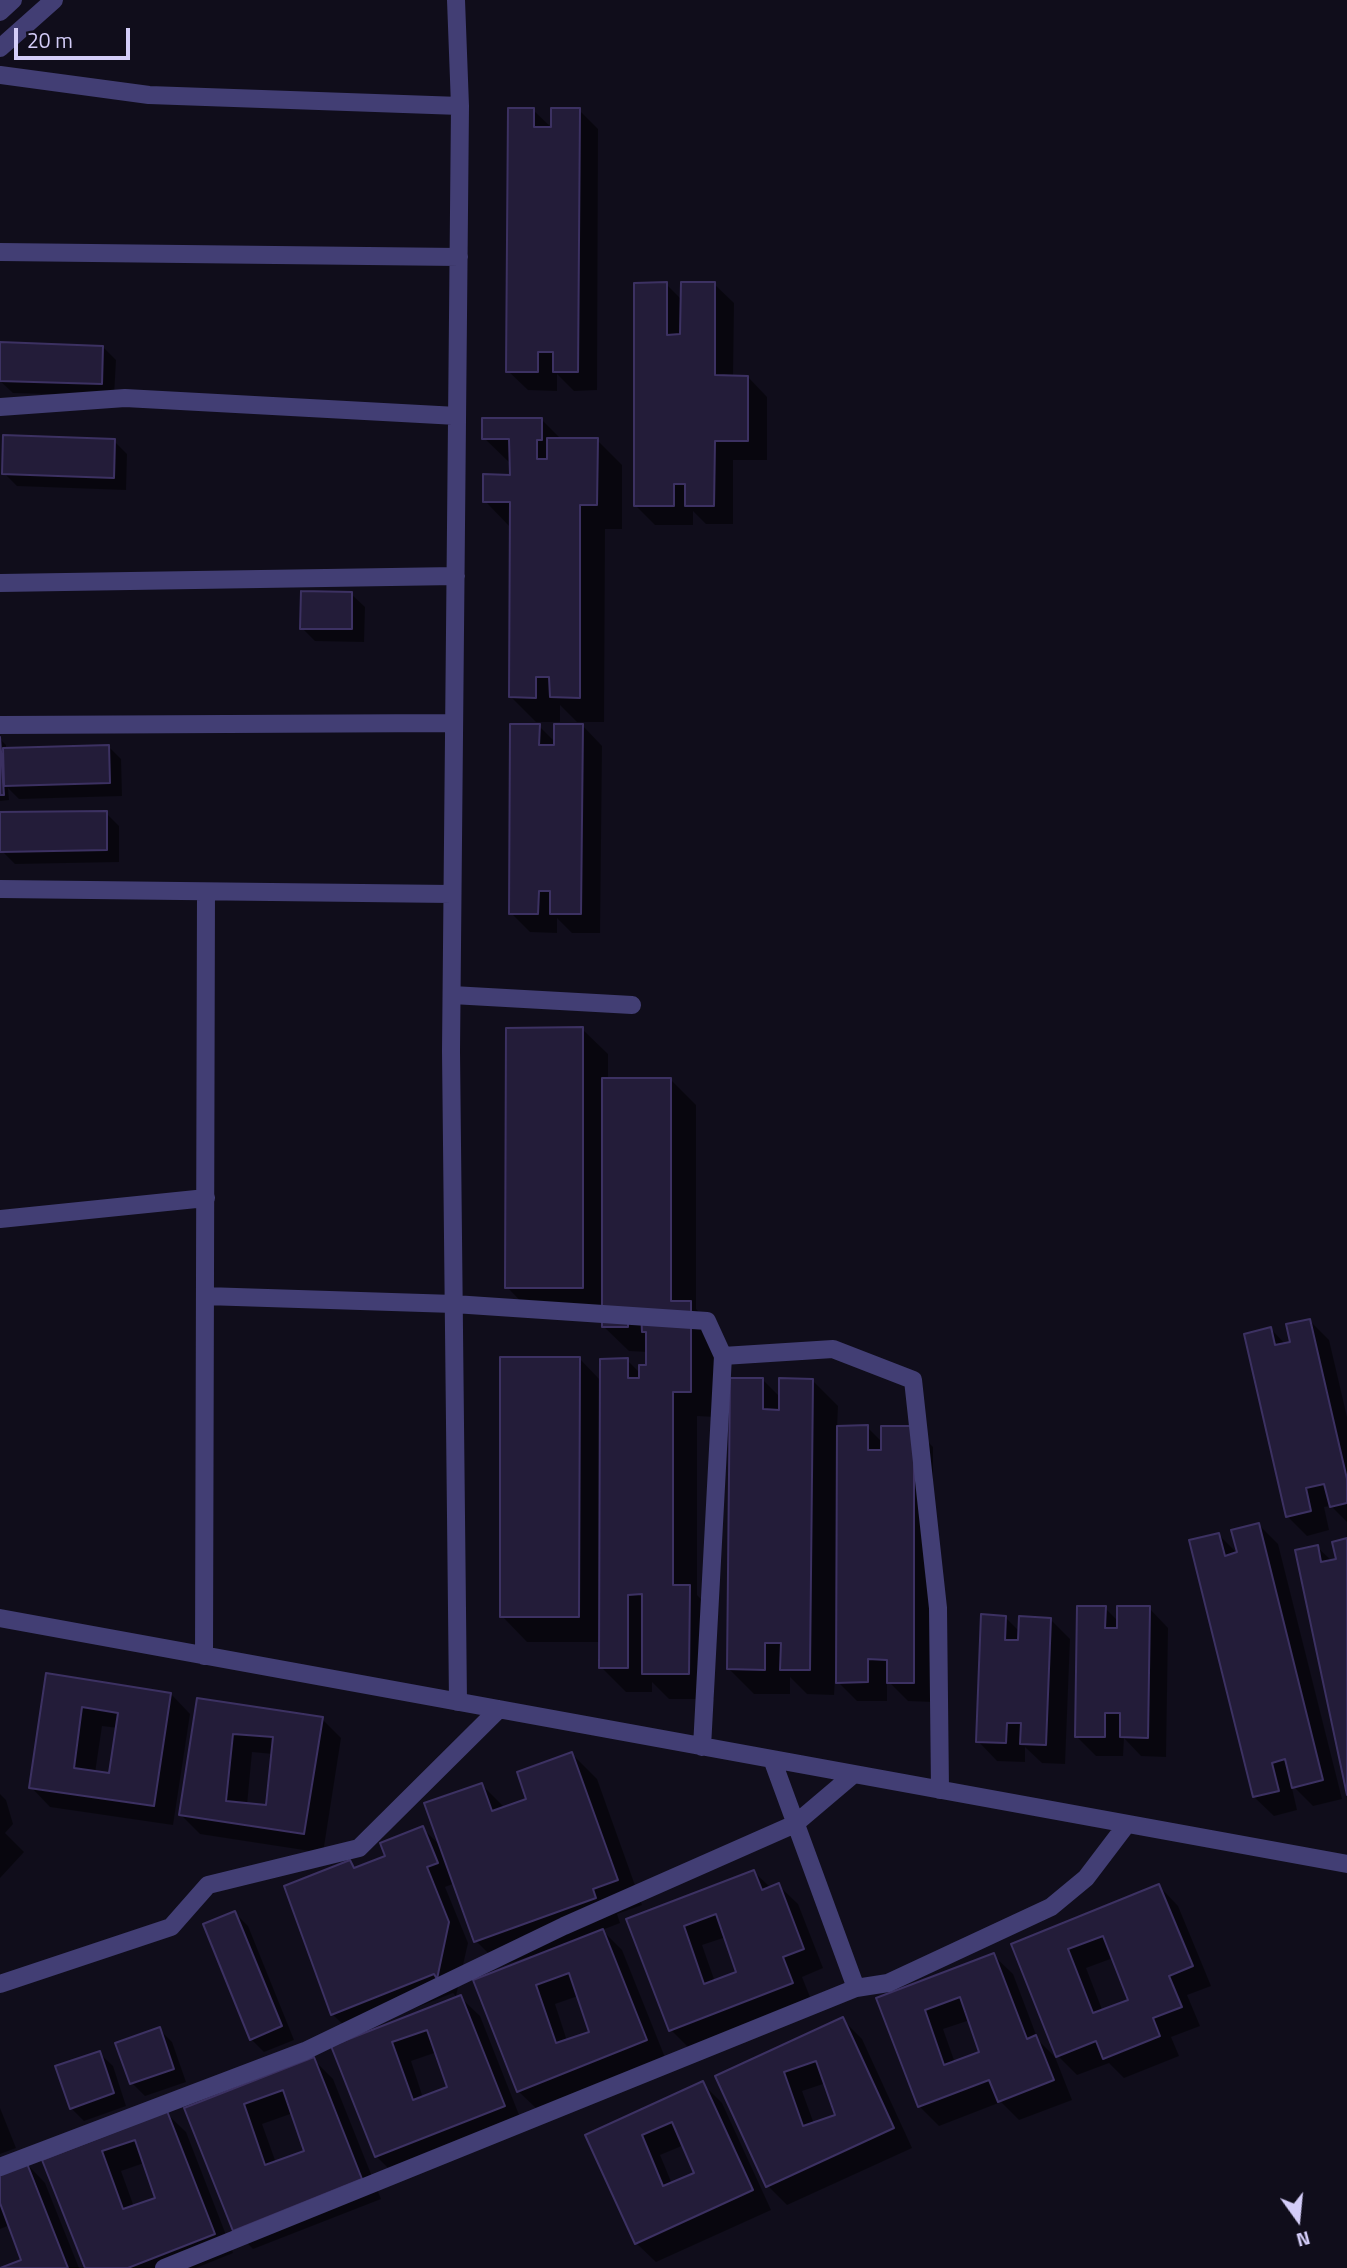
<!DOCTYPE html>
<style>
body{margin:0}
#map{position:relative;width:1347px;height:2268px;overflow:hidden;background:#100d1b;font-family:"Titillium Web",sans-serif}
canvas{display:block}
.north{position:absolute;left:1263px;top:2184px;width:70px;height:70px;-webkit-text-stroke:5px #100d1b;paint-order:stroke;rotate:165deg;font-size:19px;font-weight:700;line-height:28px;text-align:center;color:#d4cdf9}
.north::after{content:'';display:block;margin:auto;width:24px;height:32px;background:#d4cdf9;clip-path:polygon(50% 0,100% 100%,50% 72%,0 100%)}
.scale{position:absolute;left:14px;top:28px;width:116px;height:32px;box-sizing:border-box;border:4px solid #d4cdf9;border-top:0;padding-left:9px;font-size:21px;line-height:24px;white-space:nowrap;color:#d4cdf9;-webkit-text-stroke:5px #100d1b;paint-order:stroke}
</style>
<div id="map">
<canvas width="1347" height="2268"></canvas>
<div class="north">N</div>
<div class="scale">20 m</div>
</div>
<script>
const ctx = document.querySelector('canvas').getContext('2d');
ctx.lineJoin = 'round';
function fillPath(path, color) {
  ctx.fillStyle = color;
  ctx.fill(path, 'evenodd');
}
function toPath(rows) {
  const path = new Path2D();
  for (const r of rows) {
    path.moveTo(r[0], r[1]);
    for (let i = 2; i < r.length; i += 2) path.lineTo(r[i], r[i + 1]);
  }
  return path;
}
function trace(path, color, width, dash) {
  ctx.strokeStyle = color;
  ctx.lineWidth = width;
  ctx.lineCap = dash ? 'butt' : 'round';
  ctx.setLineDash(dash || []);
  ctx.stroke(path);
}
const shadow = toPath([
 [533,110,553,129,579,110,598,129,597,390,574,391,557,374,557,391,528,390,508,371],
 [666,284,682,300,714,284,734,303,733,377,748,377,767,397,767,460,733,460,733,524,706,524,693,511,693,525,655,525,635,505],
 [103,347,116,360,114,396,13,393,0,381],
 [541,419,561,439,597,440,622,465,622,529,605,529,604,722,577,722,560,705,560,722,536,722,511,697,511,528,485,501,511,476,511,464,484,438],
 [114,441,127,454,126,490,17,486,4,473],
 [351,594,365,607,364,642,315,641,302,628],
 [539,726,556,743,583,726,602,746,600,933,572,933,557,918,557,933,530,932,511,913],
 [0,739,6,745,6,750,108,746,121,759,122,796,19,799,8,788,9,800,0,801],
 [106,813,119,826,119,862,15,864,2,851],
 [582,1029,608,1054,608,1080,670,1079,696,1105,696,1309,715,1328,715,1417,697,1416,697,1595,714,1613,714,1699,669,1699,652,1682,652,1692,626,1692,601,1667,601,1642,527,1642,502,1616,579,1358,601,1381,627,1360,640,1373,648,1367,648,1352,629,1351,603,1326,603,1312,532,1313,507,1287],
 [1310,1321,1329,1340,1347,1417,1347,1522,1331,1506,1324,1507,1329,1530,1307,1536,1287,1516,1271,1329,1286,1345,1292,1343],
 [763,1380,781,1398,812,1380,838,1406,837,1428,867,1427,883,1443,913,1427,933,1447,933,1702,908,1701,887,1680,887,1701,857,1701,835,1679,834,1695,807,1694,790,1677,790,1694,754,1694,729,1669],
 [1259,1525,1278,1544,1342,1799,1313,1806,1291,1784,1297,1810,1274,1816,1254,1797,1219,1535,1240,1556],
 [1347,1540,1347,1786,1317,1547,1332,1561,1338,1560],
 [1105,1608,1119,1622,1149,1608,1168,1628,1166,1757,1141,1756,1124,1738,1123,1756,1096,1756,1076,1736],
 [1005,1617,1020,1632,1050,1619,1070,1639,1065,1764,1042,1763,1025,1747,1025,1762,997,1761,978,1741],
 [47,1675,171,1694,190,1714,173,1825,50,1807,31,1787],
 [102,1726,118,1728,111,1775,95,1773],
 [199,1700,322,1719,341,1738,323,1853,200,1834,180,1814],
 [252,1752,273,1754,268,1807,247,1805],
 [572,1754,597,1779,642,1905,617,1914,620,1923,602,1930,622,1950,666,2060,538,2110,518,2091,532,1959,531,1956,501,1966,476,1941,455,1883,445,1887,468,1943,456,1996,453,1993,352,2033,332,2014,350,1862,357,1869,388,1857,422,1828,442,1847,482,1785,505,1808,528,1800],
 [578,1996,591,2033,567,2041,555,2004],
 [0,1794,6,1800,13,1824,5,1833,24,1852,0,1878],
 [754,1872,771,1888,778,1885,798,1904,823,1968,802,1977,812,2002,690,2049,671,2030,628,1920],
 [726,1937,738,1973,715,1982,702,1945],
 [1159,1886,1178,1906,1211,1986,1187,1995,1200,2026,1171,2037,1179,2056,1124,2078,1109,2063,1077,2075,1058,2056,1013,1945],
 [1113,1958,1130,2001,1103,2012,1086,1968],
 [235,1913,248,1926,294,2040,264,2052,251,2039],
 [993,1955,1013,1974,1038,2040,1055,2057,1072,2100,1019,2120,1001,2102,939,2126,919,2106,878,1999],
 [970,2020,982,2054,955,2063,943,2029],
 [460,1997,480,2016,523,2125,396,2176,376,2156,333,2047],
 [437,2052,449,2088,423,2098,411,2061],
 [842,2019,862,2039,912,2148,787,2205,768,2186,717,2077],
 [826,2083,837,2116,814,2124,802,2091],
 [159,2029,172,2042,186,2082,145,2096,132,2083],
 [99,2053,113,2066,126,2106,84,2121,71,2108],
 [313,2059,333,2079,381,2199,253,2249,234,2230,186,2109],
 [293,2113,306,2153,276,2163,262,2124],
 [702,2083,722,2103,771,2210,656,2262,636,2243,587,2135],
 [684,2145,696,2174,672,2184,660,2155],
 [0,2108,16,2148,0,2154],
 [166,2113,186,2132,233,2253,196,2268,87,2268,44,2161],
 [144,2163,157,2199,134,2207,121,2171],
 [26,2163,45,2183,79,2268,5,2268,23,2261,10,2225,0,2229,0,2173]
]);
const building = toPath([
 [508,108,534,108,534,127,551,127,551,108,580,108,578,372,553,372,553,352,538,352,538,372,506,372,508,108],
 [667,282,667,335,680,334,681,282,715,282,715,375,748,376,748,441,715,441,714,506,685,506,685,484,674,484,674,506,634,506,634,283,667,282],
 [0,342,103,346,102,384,0,381,0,342],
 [482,418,542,418,542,440,537,440,537,459,547,459,547,438,598,438,597,505,580,505,580,698,550,697,549,677,536,677,536,698,509,697,510,502,483,502,483,474,510,475,509,439,482,439,482,418],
 [3,435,115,439,114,478,2,474,3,435],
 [301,591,352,592,352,629,300,629,301,591],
 [510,724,540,724,539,745,554,745,554,724,583,724,581,914,550,914,550,891,539,891,538,914,509,914,510,724],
 [0,737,4,795,0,795,0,737],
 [109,745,110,783,4,786,3,748,109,745],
 [107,811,107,850,0,852,0,812,107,811],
 [583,1027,583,1288,505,1288,506,1028,583,1027],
 [602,1078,671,1078,671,1301,691,1301,691,1392,673,1392,673,1585,690,1585,689,1674,642,1674,642,1594,628,1595,628,1668,599,1668,600,1359,628,1358,628,1378,639,1378,639,1365,646,1365,646,1332,642,1332,641,1309,628,1309,628,1327,602,1327,602,1078],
 [1310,1319,1347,1479,1347,1503,1330,1507,1324,1484,1306,1488,1311,1511,1286,1517,1244,1334,1271,1327,1275,1345,1290,1342,1286,1324,1310,1319],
 [500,1357,580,1357,579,1617,500,1617,500,1357],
 [730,1378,763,1378,763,1409,779,1410,779,1378,813,1379,810,1670,780,1670,781,1643,765,1643,765,1670,727,1669,730,1378],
 [868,1425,868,1450,881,1450,881,1426,914,1426,914,1683,887,1683,887,1660,868,1659,868,1682,836,1683,837,1426,868,1425],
 [1259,1523,1323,1780,1292,1788,1285,1759,1272,1763,1279,1791,1253,1797,1189,1540,1219,1533,1225,1556,1237,1552,1231,1530,1259,1523],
 [1347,1538,1347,1795,1295,1550,1318,1545,1321,1562,1336,1559,1332,1542,1347,1538],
 [1077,1606,1106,1606,1105,1628,1117,1628,1117,1606,1150,1606,1148,1738,1120,1737,1120,1713,1105,1713,1105,1737,1075,1737,1077,1606],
 [981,1614,1006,1616,1005,1640,1018,1640,1019,1616,1051,1618,1046,1745,1020,1744,1021,1723,1007,1723,1006,1743,976,1742,981,1614],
 [46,1673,171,1693,154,1806,29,1788,46,1673],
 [82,1707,118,1713,109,1773,74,1768,82,1707],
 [197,1698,323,1717,304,1834,179,1815,197,1698],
 [233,1734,273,1737,266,1805,226,1801,233,1734],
 [572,1752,618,1880,593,1889,596,1898,474,1942,424,1803,482,1783,492,1811,526,1799,517,1772,572,1752],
 [423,1826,438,1863,427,1867,449,1922,437,1979,434,1974,331,2015,284,1886,350,1860,354,1868,385,1856,380,1843,423,1826],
 [754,1870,762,1890,779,1883,804,1949,783,1957,793,1983,669,2031,626,1919,754,1870],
 [716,1914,736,1972,704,1984,684,1926,716,1914],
 [1159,1884,1193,1966,1169,1976,1182,2007,1153,2018,1160,2036,1103,2059,1096,2041,1056,2057,1011,1944,1159,1884],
 [1103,1936,1128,2000,1093,2013,1068,1949,1103,1936],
 [235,1911,282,2026,250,2040,203,1924,235,1911],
 [603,1929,647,2040,517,2092,473,1980,603,1929],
 [569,1973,589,2032,556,2043,536,1985,569,1973],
 [994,1953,1027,2039,1036,2035,1054,2080,998,2102,989,2080,918,2107,876,1998,994,1953],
 [960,1997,979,2052,944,2065,925,2010,960,1997],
 [461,1995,505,2106,375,2157,331,2046,461,1995],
 [427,2030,447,2087,413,2100,392,2042,427,2030],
 [843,2017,894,2128,766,2187,715,2076,843,2017],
 [816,2061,835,2115,803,2126,784,2072,816,2061],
 [160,2027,174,2069,130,2084,115,2043,160,2027],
 [100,2051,114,2093,70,2109,55,2066,100,2051],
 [314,2057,362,2179,233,2231,184,2108,314,2057],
 [283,2090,304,2151,265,2165,244,2104,283,2090],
 [703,2081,753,2190,635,2244,585,2135,703,2081],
 [672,2122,694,2173,663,2186,642,2135,672,2122],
 [167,2111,215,2234,128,2268,85,2268,42,2160,167,2111],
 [135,2140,155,2198,123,2209,102,2151,135,2140],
 [26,2161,68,2268,0,2268,21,2260,0,2203,0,2172,26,2161]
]);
const minor = toPath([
 [456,0,460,106,451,1051,458,1702],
 [0,12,13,0],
 [0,48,54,0],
 [0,75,149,95,460,106],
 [0,252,459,257],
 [0,407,125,398,457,416],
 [0,583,456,576],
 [0,725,454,723],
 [0,889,452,894],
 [452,995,632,1005],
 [0,1219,206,1198],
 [205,1296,454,1304,707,1321,723,1356,702,1747],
 [723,1356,833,1349,913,1380,938,1608,940,1790],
 [0,1618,1347,1864],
 [204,1656,206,892],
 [772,1759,856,1988],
 [0,1984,171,1927,208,1885,359,1848,499,1709],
 [0,2167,305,2051,564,1926,795,1824,854,1774],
 [164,2268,856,1988,888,1983,1051,1907,1086,1878,1127,1824]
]);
fillPath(shadow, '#0007');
fillPath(building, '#231c39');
trace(building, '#3c3162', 2);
trace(minor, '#423e74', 18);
</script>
